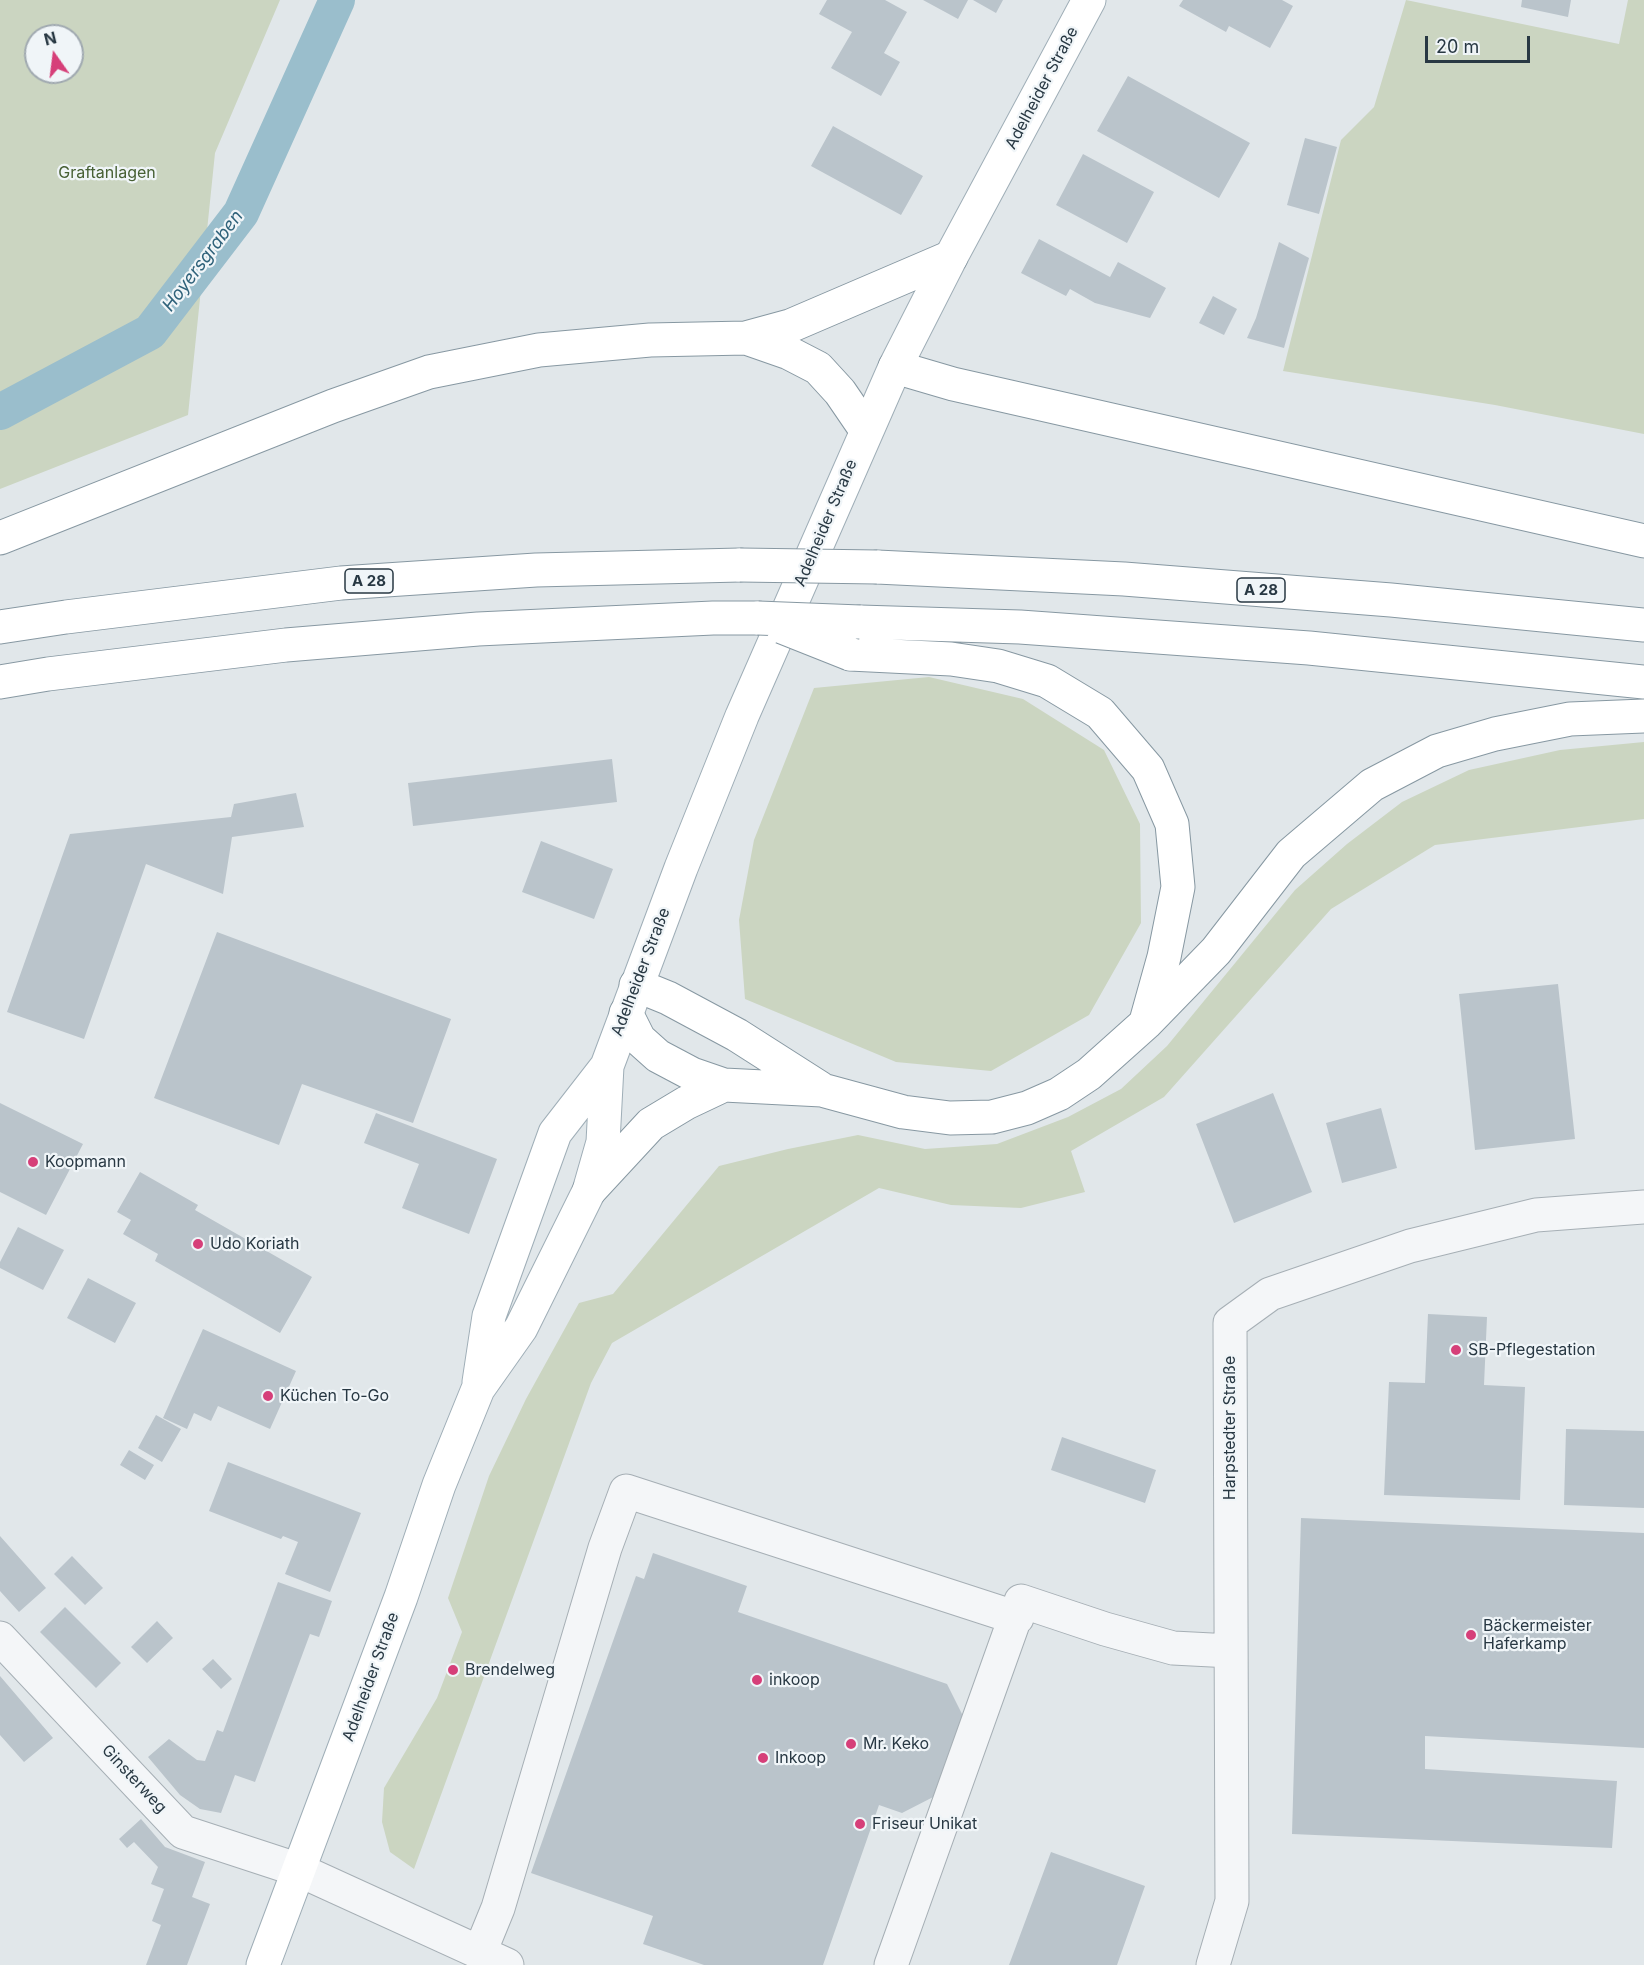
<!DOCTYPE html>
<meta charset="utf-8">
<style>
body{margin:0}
#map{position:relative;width:1644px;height:1965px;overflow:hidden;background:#e1e7ea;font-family:Inter,sans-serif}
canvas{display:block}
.north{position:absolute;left:24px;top:24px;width:60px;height:60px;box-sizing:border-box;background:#f0f5f8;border:2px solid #a0a9b0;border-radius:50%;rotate:346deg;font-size:16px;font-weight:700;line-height:24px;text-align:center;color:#283843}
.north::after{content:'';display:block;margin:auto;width:21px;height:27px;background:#d63f79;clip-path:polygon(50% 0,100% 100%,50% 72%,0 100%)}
.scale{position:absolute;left:1425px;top:36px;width:105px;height:27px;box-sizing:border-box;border:3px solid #283843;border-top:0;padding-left:8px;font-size:18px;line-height:21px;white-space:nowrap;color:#283843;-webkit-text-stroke:4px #f0f5f8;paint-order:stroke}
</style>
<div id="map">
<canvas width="1644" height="1965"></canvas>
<div class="north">N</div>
<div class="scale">20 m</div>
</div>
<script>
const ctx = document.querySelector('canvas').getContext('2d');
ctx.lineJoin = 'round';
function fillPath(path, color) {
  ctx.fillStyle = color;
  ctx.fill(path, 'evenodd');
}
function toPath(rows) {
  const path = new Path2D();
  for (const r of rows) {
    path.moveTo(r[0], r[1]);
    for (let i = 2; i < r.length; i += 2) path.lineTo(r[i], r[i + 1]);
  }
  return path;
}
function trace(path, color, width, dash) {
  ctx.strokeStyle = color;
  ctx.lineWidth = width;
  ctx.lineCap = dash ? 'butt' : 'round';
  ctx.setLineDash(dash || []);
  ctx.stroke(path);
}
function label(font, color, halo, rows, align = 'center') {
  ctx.font = font + ' Inter,sans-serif';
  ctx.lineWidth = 4.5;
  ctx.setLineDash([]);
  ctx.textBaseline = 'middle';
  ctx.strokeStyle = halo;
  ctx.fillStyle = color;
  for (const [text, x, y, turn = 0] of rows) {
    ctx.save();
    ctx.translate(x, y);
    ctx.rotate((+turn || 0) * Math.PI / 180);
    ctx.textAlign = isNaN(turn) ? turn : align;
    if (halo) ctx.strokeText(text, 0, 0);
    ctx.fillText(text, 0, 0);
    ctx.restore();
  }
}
const green = toPath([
 [0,0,280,0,215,153,188,415,0,489],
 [36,36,72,36,72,72,36,72],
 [1406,0,1619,44,1628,0,1644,0,1644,434,1495,405,1283,371,1341,140,1374,107],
 [929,677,1023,699,1104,750,1140,824,1141,923,1089,1015,991,1071,896,1062,745,999,739,920,754,840,814,688],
 [1644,742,1644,819,1435,845,1331,909,1164,1097,1071,1151,1085,1192,1021,1208,951,1205,879,1188,612,1343,591,1383,414,1869,390,1852,382,1822,384,1788,437,1698,462,1632,448,1598,489,1476,526,1399,579,1303,613,1294,719,1166,788,1149,858,1135,925,1149,997,1144,1068,1117,1121,1089,1167,1046,1295,890,1347,844,1402,802,1469,770,1560,750]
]);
const canal = toPath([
 [0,412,150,332,241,213,337,0]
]);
const building = toPath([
 [827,0,885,0,907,12,884,53,900,62,881,96,831,68,852,32,819,14],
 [923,0,968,0,958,19],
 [973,0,1003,0,996,13],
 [1183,0,1282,0,1293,6,1270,48,1229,26,1226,32,1179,6],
 [1522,0,1571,0,1568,17,1521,7],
 [1128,76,1250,143,1219,198,1097,131],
 [833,126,923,176,901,215,811,166],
 [1305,138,1337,147,1319,214,1287,205],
 [1083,154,1154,192,1127,243,1056,205],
 [1039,239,1110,277,1118,262,1166,288,1150,318,1095,303,1070,289,1066,296,1021,273],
 [1279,242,1309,258,1284,348,1247,338,1256,318],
 [1213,296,1237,309,1224,335,1199,323],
 [612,759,617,802,413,826,408,783],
 [296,793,304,827,232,837,223,894,146,864,84,1039,7,1012,70,834,231,817,234,804],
 [541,841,613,869,594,919,522,892],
 [217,932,451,1019,413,1123,302,1084,279,1145,154,1098],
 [1558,984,1575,1139,1475,1150,1459,994],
 [1273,1093,1312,1192,1234,1223,1196,1124],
 [0,1103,83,1144,46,1215,0,1192],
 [1381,1108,1397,1168,1342,1183,1326,1123],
 [376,1113,497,1159,469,1234,402,1208,419,1164,364,1143],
 [140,1172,198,1205,195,1210,312,1277,280,1333,155,1261,158,1254,123,1234,131,1220,117,1212],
 [18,1227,64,1250,43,1290,0,1268,0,1262],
 [88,1278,136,1303,115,1343,67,1318],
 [1428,1314,1487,1317,1484,1385,1525,1387,1520,1500,1384,1495,1389,1382,1425,1383],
 [203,1329,296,1371,270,1429,218,1406,211,1421,194,1413,187,1429,163,1418],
 [156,1415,181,1429,162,1462,138,1448],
 [1566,1429,1644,1431,1644,1508,1564,1505],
 [1062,1437,1156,1470,1145,1503,1051,1470],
 [129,1450,154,1465,145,1480,120,1465],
 [228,1462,361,1513,330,1592,285,1574,298,1542,283,1536,281,1539,209,1511],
 [1301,1518,1644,1533,1644,1748,1425,1736,1425,1769,1617,1781,1612,1848,1292,1834],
 [0,1536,46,1588,19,1612,0,1591],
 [653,1553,747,1586,738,1612,947,1684,966,1722,941,1793,902,1813,879,1805,823,1965,704,1965,643,1944,653,1916,531,1873,636,1576,644,1579],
 [72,1556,103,1588,85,1605,54,1574],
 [278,1582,332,1601,319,1637,310,1634,255,1782,235,1775,221,1813,200,1809,180,1795,148,1757,169,1739,197,1760,205,1761,217,1730,223,1732],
 [65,1607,121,1663,96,1688,40,1632],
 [157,1621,173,1638,147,1663,131,1647],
 [213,1659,232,1679,221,1689,202,1669],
 [0,1676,53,1738,24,1762,0,1735],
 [141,1819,165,1847,205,1862,192,1897,210,1904,187,1965,146,1965,161,1925,152,1921,164,1889,151,1884,158,1867,134,1842,127,1848,119,1839],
 [1051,1852,1145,1886,1117,1965,1009,1965]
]);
const minor = toPath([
 [0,1638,183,1832,299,1870,507,1965],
 [480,1952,498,1908,605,1548,626,1491,1017,1618],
 [891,1965,1021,1601,1105,1629,1173,1648,1231,1651],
 [1213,1965,1232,1901,1230,1323,1270,1294,1410,1246,1536,1215,1644,1207]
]);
const major = toPath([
 [479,1382,489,1316,555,1133,607,1066],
 [263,1965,401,1597,439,1485,478,1389,521,1328,589,1191,603,1142,607,1066,681,868,742,716,895,367,951,257,1089,0]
]);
const highway = toPath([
 [746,338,789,353,818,368,840,392,866,430],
 [895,367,953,384,1644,541],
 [0,538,333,406,429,372,539,350,650,340,746,338,790,326,951,257],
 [877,567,1124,579,1391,600,1644,625],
 [860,622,1020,627,1309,648,1644,682],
 [0,627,66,617,341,583,536,570,740,565],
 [850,654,951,659,998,666,1047,681,1100,713,1148,769,1172,824,1178,887,1164,957,1147,1018],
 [0,682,48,674,286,645,478,629,713,618,758,618],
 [636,985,668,998,737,1035,820,1088],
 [626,1013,639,1039,658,1056,692,1074,724,1085,822,1090,903,1112,950,1118,992,1117,1027,1108,1059,1094,1089,1074,1146,1023,1216,951,1291,854,1372,785,1437,751,1495,734,1570,719,1644,716],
 [589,1191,651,1124,686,1103,724,1085]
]);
const highwayBridge = toPath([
 [740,565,877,567],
 [758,618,860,622],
 [782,627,850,654]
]);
const markers = [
 [33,1162,6,"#d63f79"],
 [198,1244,6,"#d63f79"],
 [1456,1350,6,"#d63f79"],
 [268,1396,6,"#d63f79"],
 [1471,1635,6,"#d63f79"],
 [453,1670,6,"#d63f79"],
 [757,1680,6,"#d63f79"],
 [851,1744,6,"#d63f79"],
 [763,1758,6,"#d63f79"],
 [860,1824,6,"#d63f79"]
];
const shields = [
 [369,581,48],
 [1261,590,48]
];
const shieldNames = [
 ["A 28",369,581],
 ["A 28",1261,590]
];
const streetNames = [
 ["Adelheider Straße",1042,88,-62],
 ["Adelheider Straße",826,523,-67],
 ["Adelheider Straße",641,972,-69],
 ["Harpstedter Straße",1230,1428,-90],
 ["Adelheider Straße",371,1677,-70],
 ["Ginsterweg",134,1779,47]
];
const parkNames = [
 ["Graftanlagen",107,173]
];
const poiNames = [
 ["Koopmann",45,1162],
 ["Udo Koriath",210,1244],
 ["SB-Pflegestation",1468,1350],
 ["Küchen To-Go",280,1396],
 ["Bäckermeister",1483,1626],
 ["Haferkamp",1483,1644],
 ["Brendelweg",465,1670],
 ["inkoop",769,1680],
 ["Mr. Keko",863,1744],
 ["Inkoop",775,1758],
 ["Friseur Unikat",872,1824]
];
const waterNames = [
 ["Hoyersgraben",203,261,-53]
];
fillPath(green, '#cbd5c1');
trace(canal, '#9abecc', 36);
fillPath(building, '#bac4cb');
trace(minor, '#a6afb5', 35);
trace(major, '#9faeb7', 35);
trace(highway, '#8798a2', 35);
trace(minor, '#f4f6f8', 33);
trace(major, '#fff', 33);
trace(highway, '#fff', 33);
trace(highwayBridge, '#8798a2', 35, []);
trace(highwayBridge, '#fff', 33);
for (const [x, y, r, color] of markers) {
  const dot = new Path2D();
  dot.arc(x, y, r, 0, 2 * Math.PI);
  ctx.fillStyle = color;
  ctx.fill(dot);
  trace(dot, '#f0f5f8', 2);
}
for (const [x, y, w] of shields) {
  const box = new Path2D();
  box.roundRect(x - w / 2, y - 12, w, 24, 4.5);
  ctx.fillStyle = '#f0f5f8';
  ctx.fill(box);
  trace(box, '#283843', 1.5);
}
label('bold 15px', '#283843', null, shieldNames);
label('16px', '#283843', '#f0f5f8', streetNames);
label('16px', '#476034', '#f0f5f8', parkNames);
label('16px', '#283843', '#f0f5f8', poiNames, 'left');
label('italic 18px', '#2f627a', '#f0f5f8', waterNames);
</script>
